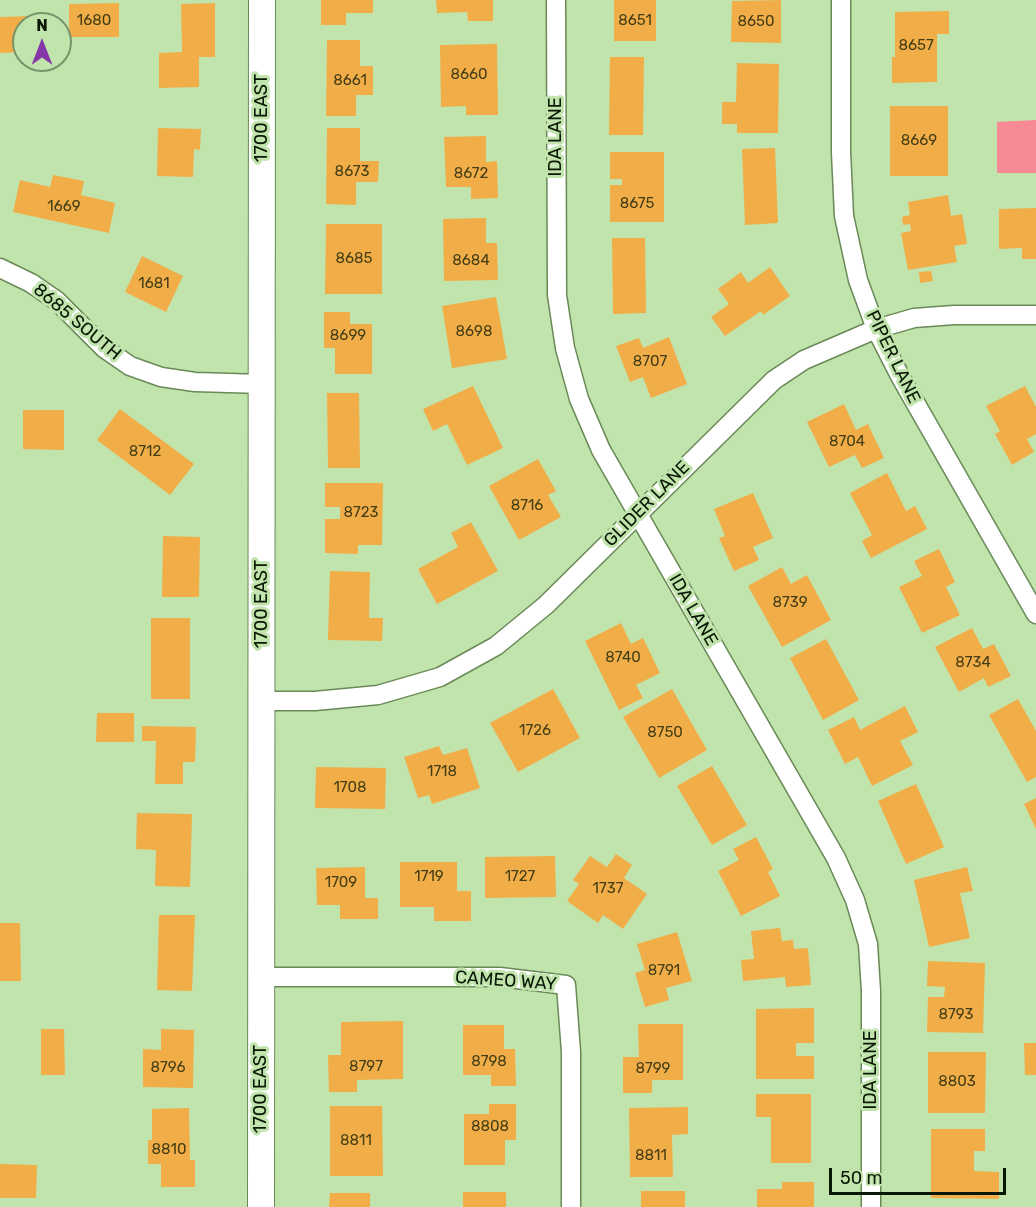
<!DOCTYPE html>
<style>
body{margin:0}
#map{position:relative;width:1036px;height:1207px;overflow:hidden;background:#c1e4ad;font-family:Rubik,sans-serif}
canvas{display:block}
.north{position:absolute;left:12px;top:12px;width:60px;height:60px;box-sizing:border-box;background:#c1e4ad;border:2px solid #789269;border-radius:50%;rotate:0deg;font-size:16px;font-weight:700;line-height:24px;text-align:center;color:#0a1704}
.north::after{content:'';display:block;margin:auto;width:21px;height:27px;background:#8637a7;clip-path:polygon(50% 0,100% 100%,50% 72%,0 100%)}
.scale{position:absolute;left:829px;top:1168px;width:177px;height:27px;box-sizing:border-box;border:3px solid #0a1704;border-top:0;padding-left:8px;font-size:18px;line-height:21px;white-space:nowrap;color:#0a1704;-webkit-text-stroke:4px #c1e4ad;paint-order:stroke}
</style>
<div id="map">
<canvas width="1036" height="1207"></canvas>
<div class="north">N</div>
<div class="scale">50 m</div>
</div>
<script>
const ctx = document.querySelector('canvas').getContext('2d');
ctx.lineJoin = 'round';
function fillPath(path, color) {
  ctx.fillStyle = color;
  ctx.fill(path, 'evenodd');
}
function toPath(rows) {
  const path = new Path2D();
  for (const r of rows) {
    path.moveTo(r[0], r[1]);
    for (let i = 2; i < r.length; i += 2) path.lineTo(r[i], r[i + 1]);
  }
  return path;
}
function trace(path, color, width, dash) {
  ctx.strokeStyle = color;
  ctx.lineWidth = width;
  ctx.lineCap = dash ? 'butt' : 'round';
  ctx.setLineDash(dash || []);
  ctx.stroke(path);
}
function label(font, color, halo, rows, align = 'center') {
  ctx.font = font + ' Rubik,sans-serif';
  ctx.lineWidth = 6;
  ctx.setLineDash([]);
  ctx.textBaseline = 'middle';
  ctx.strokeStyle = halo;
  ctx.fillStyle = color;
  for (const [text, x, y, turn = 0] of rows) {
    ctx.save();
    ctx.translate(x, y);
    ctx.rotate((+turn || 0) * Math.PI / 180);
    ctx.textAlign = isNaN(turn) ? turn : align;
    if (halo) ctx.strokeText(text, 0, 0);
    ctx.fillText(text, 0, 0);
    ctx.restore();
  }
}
const green = toPath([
 [1036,120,1036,173,997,173,997,122]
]);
const building = toPath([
 [321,0,373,0,373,13,346,13,346,25,321,25],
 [436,0,493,0,493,21,468,21,467,12,437,13],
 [614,0,656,0,656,41,614,41],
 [781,0,781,43,731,42,732,1],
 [119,3,119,37,69,37,69,4],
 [215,3,215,57,199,57,199,87,159,88,159,53,182,52,181,4],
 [949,11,949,34,937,34,937,82,892,83,892,57,895,57,895,12],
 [31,16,31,24,24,24,24,52,0,53,0,17],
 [327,40,360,40,360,66,373,66,373,95,356,95,356,116,326,116],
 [497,44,498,115,466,115,466,106,441,107,440,45],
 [610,57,644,57,643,135,609,135],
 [737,63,779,64,778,133,737,133,737,124,722,124,722,102,736,102],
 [890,106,948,106,948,176,890,176],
 [158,128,201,129,200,150,194,149,193,177,157,176],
 [327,128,360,128,360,161,379,161,378,182,356,182,356,205,326,204],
 [486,136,486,162,497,161,498,198,471,199,471,187,446,187,444,137],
 [775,148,778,223,745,225,742,149],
 [610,152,664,152,664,222,610,222,610,185,622,185,622,179,610,179],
 [53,175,84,181,81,195,115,203,109,233,13,212,20,180,50,187],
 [948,195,951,216,962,214,967,244,954,246,957,262,908,270,901,233,911,231,910,224,903,225,902,217,910,215,908,202],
 [1036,208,1036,259,1022,259,1022,248,999,249,999,209],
 [486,218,486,243,497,243,498,280,444,281,443,219],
 [326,224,382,224,382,294,325,294],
 [612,238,645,238,646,313,613,314],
 [142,256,183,276,166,312,125,292],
 [770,267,790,296,763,315,761,311,725,336,711,317,729,304,718,289,741,272,748,283],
 [931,271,933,281,920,283,919,272],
 [496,297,507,359,452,368,442,306],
 [324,312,350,312,350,324,372,324,372,374,335,374,335,348,324,348],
 [669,337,687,384,651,398,643,377,630,382,616,346,639,338,643,348],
 [473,386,503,448,467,465,447,424,433,431,423,409],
 [1025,386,1036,407,1036,434,1027,439,1034,452,1012,465,995,434,1000,431,986,406],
 [327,393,359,393,360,468,328,468],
 [844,404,856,430,868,424,884,458,862,468,855,455,829,467,807,422],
 [120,409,194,464,170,495,97,440],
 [23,410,64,410,64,450,23,449],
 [538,459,556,491,548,495,561,517,519,540,489,486],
 [887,473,906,511,915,506,927,529,871,558,862,541,872,535,850,493],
 [325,483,383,483,382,545,358,545,358,554,325,553,325,519,340,519,340,507,325,507],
 [753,493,773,538,753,547,759,560,734,571,719,538,725,536,714,509],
 [471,522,498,571,437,604,418,569,458,547,451,533],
 [163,536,200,537,199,597,162,597],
 [939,549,955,582,946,587,960,615,922,633,899,587,922,576,914,561],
 [782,567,791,584,807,575,831,620,782,647,748,586],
 [330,571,370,572,369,618,383,618,382,641,328,640],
 [151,618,190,618,190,699,151,699],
 [621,623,631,644,643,638,660,673,636,685,643,698,619,710,585,641],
 [972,628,983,649,994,644,1011,676,988,687,984,678,959,692,935,647],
 [826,639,859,700,823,720,790,658],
 [553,689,580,738,518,772,490,723],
 [672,689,707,750,659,778,623,717],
 [1018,699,1036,731,1036,777,1027,782,989,715],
 [905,706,918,732,900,741,913,765,872,786,858,757,845,764,828,730,854,717,860,730],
 [97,713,134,713,134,742,96,742],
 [142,726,196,727,195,762,183,762,183,784,155,784,156,741,142,741],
 [439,746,443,755,467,748,480,788,432,804,429,795,418,798,404,757],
 [712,766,747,825,712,845,677,786],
 [316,767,386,768,385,809,315,808],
 [916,784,944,847,906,864,878,801],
 [1036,798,1036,829,1024,804],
 [137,813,192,814,190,887,155,886,156,850,136,849],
 [756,837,773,869,768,872,780,896,741,916,718,871,739,860,733,849],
 [616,854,632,865,624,878,647,894,623,929,603,915,598,923,567,901,579,884,573,880,590,856,607,867],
 [555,856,556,897,485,898,485,857],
 [400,862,457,862,457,891,471,891,471,921,434,921,434,907,400,907],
 [365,867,365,898,378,898,378,919,340,919,340,905,317,905,316,868],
 [967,867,973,891,960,893,970,938,929,947,914,880],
 [159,915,195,915,192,991,157,990],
 [0,923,20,923,21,981,0,981],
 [780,928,782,941,793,940,794,949,808,948,811,985,786,987,785,977,743,981,741,960,754,959,751,931],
 [677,932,692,981,666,988,669,1000,645,1007,635,973,645,970,637,944],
 [928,961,985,963,983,1033,927,1032,928,997,944,997,945,987,927,986],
 [814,1008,814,1043,796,1043,796,1056,814,1056,814,1079,756,1079,756,1009],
 [403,1021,403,1079,357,1080,357,1092,329,1092,328,1055,341,1055,341,1022],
 [638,1024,683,1024,683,1080,652,1080,652,1093,623,1093,623,1057,639,1057],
 [463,1025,504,1025,504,1049,515,1049,516,1086,491,1086,491,1075,463,1075],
 [41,1029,64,1029,65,1075,41,1075],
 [161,1029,194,1030,193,1088,143,1087,143,1049,161,1050],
 [1024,1043,1036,1043,1036,1075,1025,1075],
 [928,1052,986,1052,985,1113,928,1113],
 [756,1094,811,1094,811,1163,771,1163,771,1117,756,1117],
 [489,1104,516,1104,516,1140,505,1140,505,1165,464,1165,464,1114,489,1114],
 [330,1106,382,1106,383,1176,330,1176],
 [688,1107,688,1134,672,1135,673,1177,630,1177,629,1108],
 [189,1108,190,1160,195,1160,195,1187,161,1187,161,1164,148,1164,148,1140,152,1140,152,1109],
 [931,1129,985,1129,985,1151,974,1151,974,1171,999,1172,999,1199,931,1198],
 [0,1164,37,1165,36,1198,0,1198],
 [782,1182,814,1182,814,1207,757,1207,757,1189,782,1189],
 [641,1191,685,1191,685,1207,641,1207],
 [463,1192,506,1192,506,1207,463,1207],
 [330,1193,370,1193,370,1207,329,1207]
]);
const street = toPath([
 [556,0,557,295,565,348,579,399,601,450,836,858,855,900,868,944,871,991,871,1207],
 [841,0,841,152,844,216,858,280,876,329,900,376,1036,614],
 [0,268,31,283,57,301,104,348,130,366,161,377,195,382,262,384],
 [261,701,315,701,378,695,440,677,496,646,546,605,774,380,804,360,876,329,914,318,954,315,1036,315],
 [261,977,500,977,566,985,571,1052,571,1207]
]);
const secondary = toPath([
 [261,1207,262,0]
]);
const numberNames = [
 ["1680",94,21],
 ["8651",635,21],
 ["8650",756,22],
 ["8657",916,46],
 ["8660",469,75],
 ["8661",350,81],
 ["8669",919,141],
 ["8673",352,172],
 ["8672",471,174],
 ["8675",637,204],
 ["1669",64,207],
 ["8685",354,259],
 ["8684",471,261],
 ["1681",154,284],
 ["8698",474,332],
 ["8699",348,336],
 ["8707",650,362],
 ["8704",847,442],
 ["8712",145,452],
 ["8716",527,506],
 ["8723",361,513],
 ["8739",790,603],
 ["8740",623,658],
 ["8734",973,663],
 ["1726",535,731],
 ["8750",665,733],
 ["1718",442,772],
 ["1708",350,788],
 ["1719",429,877],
 ["1727",520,877],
 ["1709",341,883],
 ["1737",608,889],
 ["8791",664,971],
 ["8793",956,1015],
 ["8798",489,1062],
 ["8797",366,1067],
 ["8796",168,1068],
 ["8799",653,1069],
 ["8803",957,1082],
 ["8808",490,1127],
 ["8811",356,1141],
 ["8810",169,1150],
 ["8811",651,1156]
];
const streetNames = [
 ["1700 EAST",262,118,-90],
 ["IDA LANE",556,137,-90],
 ["8685 SOUTH",77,322,40],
 ["PIPER LANE",893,357,64],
 ["GLIDER LANE",647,504,-45],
 ["1700 EAST",262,604,-90],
 ["IDA LANE",693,610,60],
 ["CAMEO WAY",506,981,4],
 ["IDA LANE",871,1070,-90],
 ["1700 EAST",261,1089,-90]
];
fillPath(green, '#f88a95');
fillPath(building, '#f1ae48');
trace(street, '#698956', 21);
trace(secondary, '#698956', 28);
trace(street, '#fff', 18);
trace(secondary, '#fff', 26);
label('15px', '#443d15', null, numberNames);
label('18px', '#0a1704', '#c1e4ad', streetNames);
</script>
